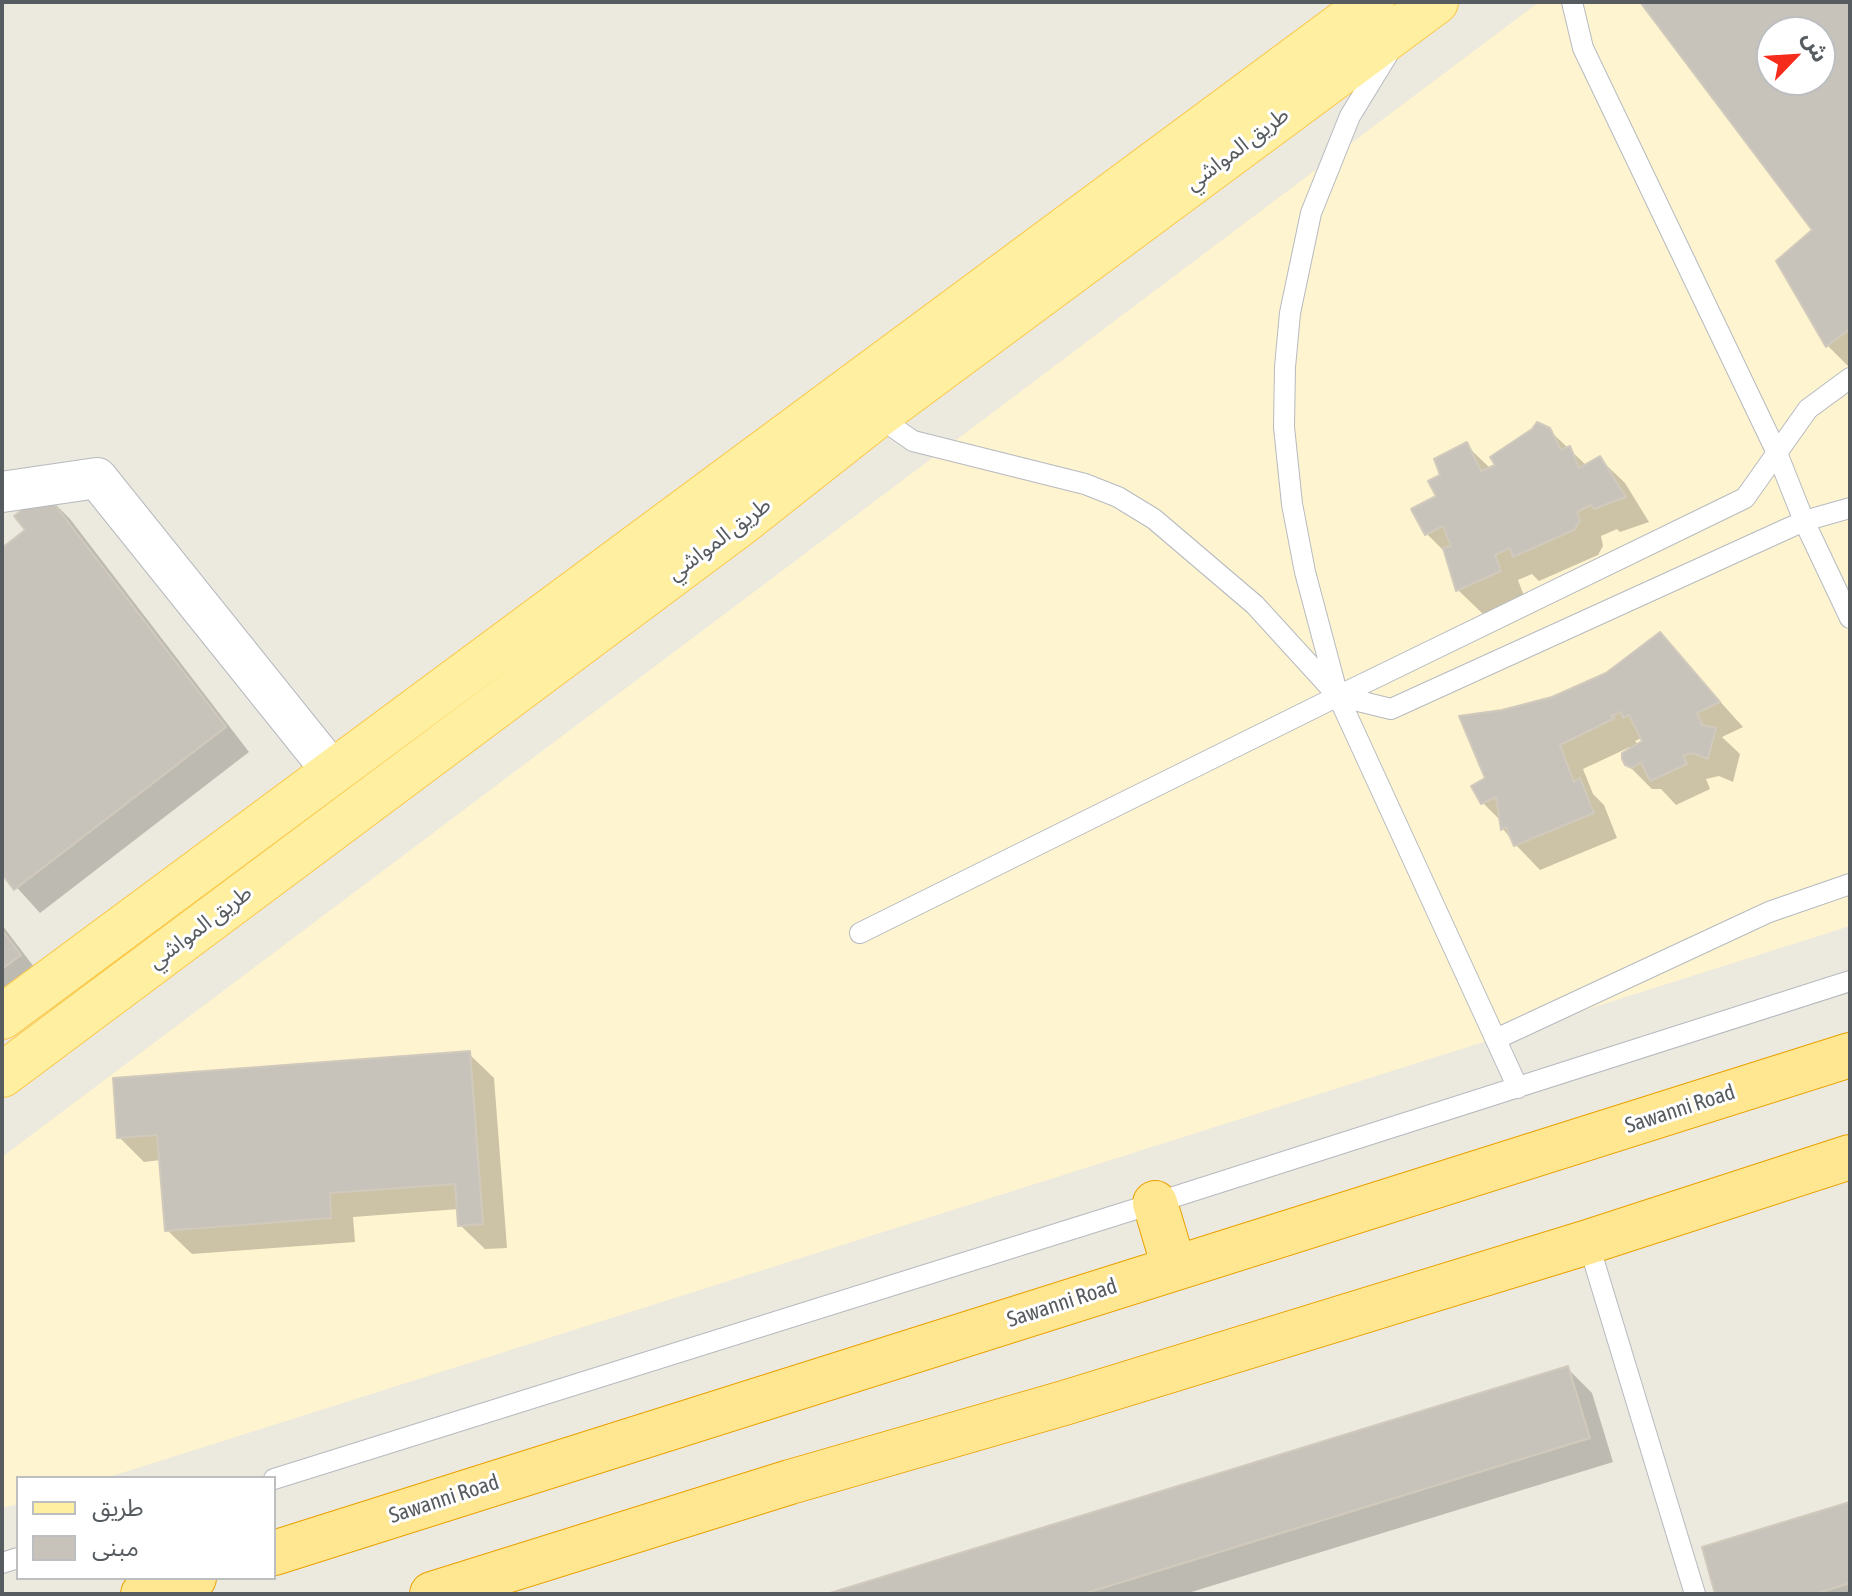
<!DOCTYPE html>
<meta charset="utf-8">
<style>
body{margin:0}
#map{position:relative;width:1852px;height:1596px;overflow:hidden;background:#ece9de;font-family:"Asap Condensed","Noto Sans Arabic",sans-serif}
canvas{display:block}
.frame{position:absolute;inset:0;border:4px solid #575c61;pointer-events:none}
.legend{position:absolute;left:16px;top:1476px;width:260px;height:104px;box-sizing:border-box;background:#fff;border:2px solid #bcbec0;margin:0;padding:10px 14px;list-style:none;font-size:24px;color:#575c61}
.legend li{display:flex;align-items:center;gap:16px;height:40px}
.legend b{width:40px;border:2px solid #bcbec0}
.north{position:absolute;left:1756px;top:16px;width:80px;height:80px;box-sizing:border-box;background:#fff;border:2px solid #bcbec0;border-radius:50%;rotate:65deg;font-size:22px;font-weight:700;line-height:32px;text-align:center;color:#575c61}
.north::after{content:'';display:block;margin:auto;width:28px;height:36px;background:#f52c1b;clip-path:polygon(50% 0,100% 100%,50% 72%,0 100%)}
</style>
<div id="map">
<canvas width="1852" height="1596"></canvas>
<div class="frame"></div>
<ul class="legend">
<li><b style="height:10px;background:#ffefa0"></b>طريق</li>
<li><b style="height:22px;background:#c7c3bb"></b>مبنى</li>
</ul>
<div class="north">ش</div>
</div>
<script>
const ctx = document.querySelector('canvas').getContext('2d');
ctx.lineJoin = 'round';
function fillPath(path, color) {
  ctx.fillStyle = color;
  ctx.fill(path, 'evenodd');
}
function toPath(rows) {
  const path = new Path2D();
  for (const r of rows) {
    path.moveTo(r[0], r[1]);
    for (let i = 2; i < r.length; i += 2) path.lineTo(r[i], r[i + 1]);
  }
  return path;
}
function trace(path, color, width, dash) {
  ctx.strokeStyle = color;
  ctx.lineWidth = width;
  ctx.lineCap = dash ? 'butt' : 'round';
  ctx.setLineDash(dash || []);
  ctx.stroke(path);
}
function label(font, color, halo, rows, align = 'center') {
  ctx.font = font + ' "Asap Condensed","Noto Sans Arabic",sans-serif';
  ctx.lineWidth = 6;
  ctx.setLineDash([]);
  ctx.textBaseline = 'middle';
  ctx.strokeStyle = halo;
  ctx.fillStyle = color;
  for (const [text, x, y, turn = 0] of rows) {
    ctx.save();
    ctx.translate(x, y);
    ctx.rotate((+turn || 0) * Math.PI / 180);
    ctx.textAlign = isNaN(turn) ? turn : align;
    if (halo) ctx.strokeText(text, 0, 0);
    ctx.fillText(text, 0, 0);
    ctx.restore();
  }
}
const commercial = toPath([
 [1539,2,1850,2,1850,926,106,1478,18,1478,18,1504,2,1508,2,1157],
 [1772,32,1820,32,1820,80,1772,80]
]);
const shadow = toPath([
 [1643,2,1850,2,1850,368,1827,345,1815,230],
 [1772,32,1820,32,1820,80,1772,80],
 [1549,430,1587,466,1600,459,1625,483,1649,522,1620,532,1617,529,1601,536,1603,546,1598,555,1539,581,1532,574,1518,580,1524,596,1483,614,1458,590,1447,554,1427,534,1443,476,1466,445,1491,469],
 [45,494,70,519,249,752,40,913,2,871,2,551,28,531],
 [1660,635,1743,727,1722,737,1740,754,1733,782,1719,776,1706,779,1710,789,1676,805,1661,789,1652,789,1627,764,1630,747,1583,769,1593,794,1604,805,1617,838,1540,870,1516,845,1503,829,1502,822,1482,802,1502,712,1553,699,1607,675],
 [1642,738,1644,741,1639,745,1635,741],
 [2,925,44,980,2,1012],
 [469,1054,494,1078,507,1248,485,1249,460,1225,459,1209,353,1217,355,1242,192,1254,167,1230,161,1160,144,1162,119,1137],
 [1567,1368,1592,1393,1613,1462,1185,1594,834,1594],
 [1850,1504,1850,1594,1717,1594]
]);
const building = toPath([
 [1640,2,1850,2,1850,329,1826,347,1776,261,1812,230,1640,2],
 [1772,32,1820,32,1820,80,1772,80,1772,32],
 [1537,422,1550,428,1561,450,1570,446,1579,468,1600,456,1626,497,1594,509,1591,505,1577,512,1580,521,1574,530,1513,557,1510,548,1495,555,1501,571,1456,591,1443,548,1451,546,1443,526,1425,535,1411,509,1436,496,1428,481,1440,475,1434,459,1467,442,1481,471,1495,465,1490,457,1532,429,1537,422],
 [45,492,226,727,14,890,2,874,2,548,25,530,14,516,45,492],
 [1660,632,1720,702,1697,713,1702,725,1716,728,1708,759,1693,753,1683,755,1687,764,1650,781,1641,762,1632,768,1625,765,1622,759,1622,753,1642,741,1629,715,1623,718,1621,712,1611,716,1615,718,1560,745,1574,782,1580,778,1594,813,1514,846,1506,827,1501,830,1496,797,1481,804,1471,786,1485,778,1459,716,1502,710,1552,697,1606,673,1660,632],
 [2,930,21,955,2,969,2,930],
 [470,1051,483,1224,458,1226,455,1184,330,1193,331,1218,165,1231,157,1135,117,1138,113,1078,470,1051],
 [1568,1366,1590,1438,1083,1594,827,1594,1568,1366],
 [1850,1502,1850,1583,1815,1594,1715,1594,1702,1547,1850,1502]
]);
const service = toPath([
 [1572,2,1583,48,1777,453,1804,521,1850,618],
 [1388,54,1350,116,1311,213,1290,313,1285,367,1284,427,1292,504,1305,572,1338,696,1518,1088],
 [877,416,913,441,1085,484,1118,497,1154,519,1255,605,1338,696,1391,709,1804,521,1850,508],
 [860,933,1338,696,1745,498,1808,409,1850,378],
 [1496,1039,1769,912,1850,884],
 [1588,1242,1695,1594],
 [274,1479,1155,1203,1850,981],
 [2,1563,18,1558]
]);
const minor = toPath([
 [2,492,97,478,333,772]
]);
const primary = toPath([
 [2,1017,1372,2],
 [2,1075,744,521,877,416,1436,2]
]);
const trunk = toPath([
 [1155,1203,1174,1267],
 [274,1553,1850,1055],
 [143,1594,194,1578],
 [432,1594,790,1482,1064,1403,1588,1242,1850,1157]
]);
const streetNames = [
 ["طريق المواشي",1237,149,-37],
 ["طريق المواشي",719,539,-37],
 ["طريق المواشي",200,927,-37],
 ["Sawanni Road",1680,1109,-18],
 ["Sawanni Road",1062,1303,-18],
 ["Sawanni Road",444,1499,-18]
];
fillPath(commercial, '#fff4d0');
fillPath(shadow, '#0003');
fillPath(building, '#c7c3bb');
trace(building, '#d1cabc', 2);
trace(service, '#b6babf', 22);
trace(minor, '#b6babf', 42);
trace(primary, '#fbc848', 46);
trace(trunk, '#eaa000', 46);
trace(service, '#fff', 20);
trace(minor, '#fff', 40);
trace(primary, '#ffefa0', 44);
trace(trunk, '#ffe791', 44);
label('22px', '#575c61', '#fff', streetNames);
</script>
